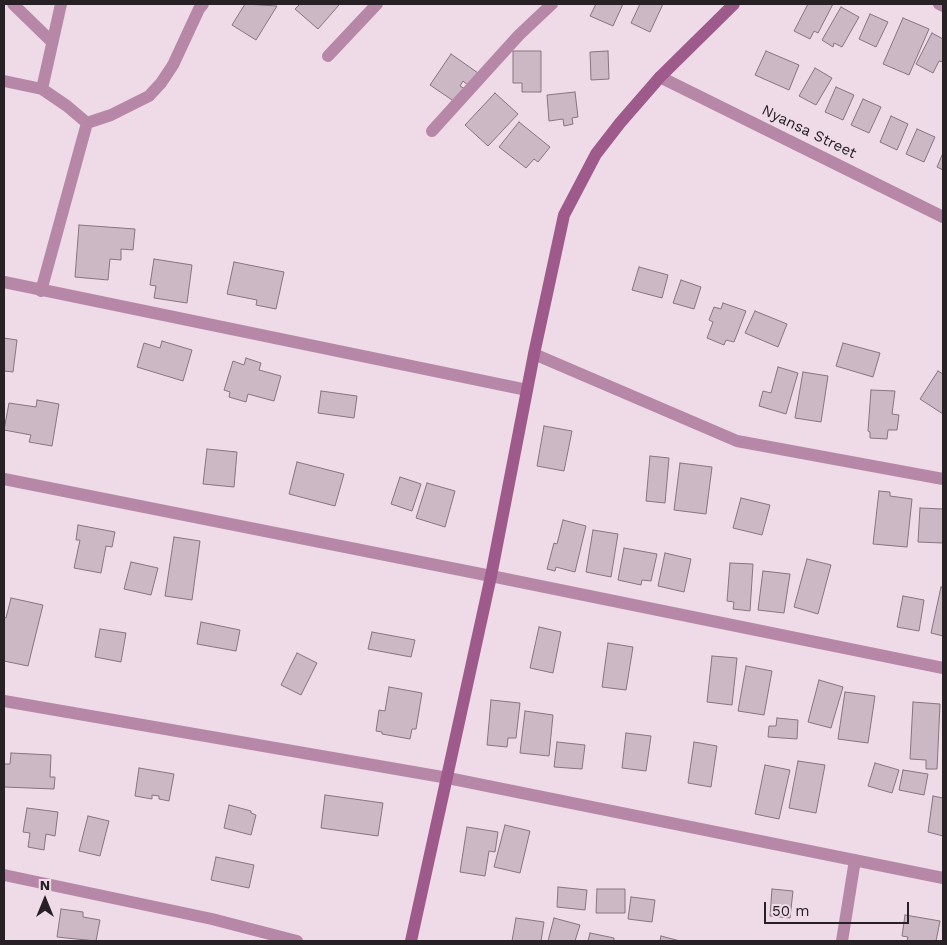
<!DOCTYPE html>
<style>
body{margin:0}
#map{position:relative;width:947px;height:945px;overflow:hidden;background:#efdae8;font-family:"Work Sans",sans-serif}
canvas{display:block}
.frame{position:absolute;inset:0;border:5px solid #272025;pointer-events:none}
.north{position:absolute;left:20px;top:875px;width:50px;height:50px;-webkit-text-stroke:4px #efdae8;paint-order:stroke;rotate:0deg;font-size:14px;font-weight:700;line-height:20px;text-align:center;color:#272025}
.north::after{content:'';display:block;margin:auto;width:18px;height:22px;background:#272025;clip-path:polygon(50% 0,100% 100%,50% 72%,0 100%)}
.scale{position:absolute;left:764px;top:902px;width:145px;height:22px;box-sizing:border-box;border:2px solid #272025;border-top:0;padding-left:6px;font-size:15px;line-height:18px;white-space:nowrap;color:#272025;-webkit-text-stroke:4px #efdae8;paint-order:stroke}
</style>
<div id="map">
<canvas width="947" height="945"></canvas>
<div class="frame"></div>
<div class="north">N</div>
<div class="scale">50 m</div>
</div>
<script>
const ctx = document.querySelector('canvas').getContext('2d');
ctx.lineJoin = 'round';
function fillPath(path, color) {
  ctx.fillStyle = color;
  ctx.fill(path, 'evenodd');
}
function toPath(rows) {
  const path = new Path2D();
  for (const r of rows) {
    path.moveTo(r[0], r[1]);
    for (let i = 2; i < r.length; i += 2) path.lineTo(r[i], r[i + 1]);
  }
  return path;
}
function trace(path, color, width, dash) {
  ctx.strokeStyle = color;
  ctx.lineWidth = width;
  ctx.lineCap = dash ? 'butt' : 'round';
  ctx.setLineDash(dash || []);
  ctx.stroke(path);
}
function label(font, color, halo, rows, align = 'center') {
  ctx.font = font + ' "Work Sans",sans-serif';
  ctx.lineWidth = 4;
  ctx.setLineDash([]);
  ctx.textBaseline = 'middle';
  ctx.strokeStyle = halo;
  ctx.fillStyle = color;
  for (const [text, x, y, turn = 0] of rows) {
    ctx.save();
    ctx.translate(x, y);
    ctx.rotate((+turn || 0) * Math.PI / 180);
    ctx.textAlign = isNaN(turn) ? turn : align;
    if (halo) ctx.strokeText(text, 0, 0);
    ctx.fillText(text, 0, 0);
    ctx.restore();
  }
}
const building = toPath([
 [245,4,277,6,256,40,232,25,245,4],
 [300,4,337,4,339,5,318,29,295,9,300,4],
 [596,4,623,4,613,26,590,16,596,4],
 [640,4,663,4,650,32,631,23,640,4],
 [808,4,833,4,818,33,814,31,810,39,794,31,808,4],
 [841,7,859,17,842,47,834,43,833,47,822,40,841,7],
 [870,14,888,22,876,47,859,39,870,14],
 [903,18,929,29,909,75,883,64,903,18],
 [932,33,943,39,943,62,939,61,933,73,916,64,932,33],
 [513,51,541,51,541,92,522,92,522,83,513,83,513,51],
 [608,51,609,79,591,80,590,52,608,51],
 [766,51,799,65,789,90,755,75,766,51],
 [451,54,478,73,469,86,463,81,460,86,465,89,455,102,430,85,451,54],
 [815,68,832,78,816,105,799,96,815,68],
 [836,87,854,95,843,120,825,112,836,87],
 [575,92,578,117,572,118,573,124,564,126,563,119,549,121,547,95,575,92],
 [495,93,518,114,488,146,465,125,495,93],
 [863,99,881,107,869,133,851,125,863,99],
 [891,116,908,124,897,150,880,142,891,116],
 [519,122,550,147,538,162,534,159,526,168,499,147,519,122],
 [917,129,935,137,924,162,906,154,917,129],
 [943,153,943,170,937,167,943,153],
 [79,225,135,229,133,250,121,249,121,260,110,259,108,280,75,277,79,225],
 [154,259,192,265,187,303,154,298,156,286,150,285,154,259],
 [234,262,284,272,276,309,256,305,257,300,227,294,234,262],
 [639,267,668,275,662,298,632,290,639,267],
 [681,280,701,287,694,309,673,303,681,280],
 [723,303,746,311,734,342,726,340,724,345,707,338,713,322,709,320,714,307,721,309,723,303],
 [755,311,787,324,778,347,745,333,755,311],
 [4,338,17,340,13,372,4,371,4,338],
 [162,341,192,350,183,381,137,367,144,343,160,348,162,341],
 [843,343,880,353,873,377,836,366,843,343],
 [246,358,261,363,259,370,281,376,274,401,248,394,246,402,229,397,230,392,224,390,233,361,244,365,246,358],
 [778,367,798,373,786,414,759,406,763,391,771,393,778,367],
 [938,371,943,374,943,414,920,399,938,371],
 [803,372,828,376,821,422,795,418,803,372],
 [871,390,895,391,892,414,899,415,897,430,888,430,887,439,870,438,870,432,868,431,871,390],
 [321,391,357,396,354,418,318,413,321,391],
 [37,400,59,404,52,446,29,442,31,435,4,430,9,403,36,407,37,400],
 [544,426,572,431,564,471,537,466,544,426],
 [207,449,237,452,234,487,203,484,207,449],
 [650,456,669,458,665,503,646,501,650,456],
 [297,462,344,474,335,506,289,494,297,462],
 [680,463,712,467,706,514,674,510,680,463],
 [400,477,421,484,412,511,391,504,400,477],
 [427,483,455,491,445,527,416,518,427,483],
 [879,491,890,492,890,496,912,499,907,547,873,544,879,491],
 [741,498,770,505,762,535,733,528,741,498],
 [920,508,943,509,943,543,918,542,920,508],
 [563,520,586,526,575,572,556,567,555,571,547,569,554,543,557,544,563,520],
 [78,525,115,532,112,547,106,546,101,573,74,568,80,540,76,540,78,525],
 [593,530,618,534,611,577,586,572,593,530],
 [174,537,200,541,192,600,165,596,174,537],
 [624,548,657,554,651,581,642,580,641,585,618,580,624,548],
 [665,553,691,559,684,592,658,586,665,553],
 [807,559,831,565,818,614,794,607,807,559],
 [131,562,158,568,151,595,124,589,131,562],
 [730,563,753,564,750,611,733,609,734,602,727,601,730,563],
 [763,571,790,574,784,613,758,610,763,571],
 [941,587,943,588,943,636,931,633,941,587],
 [903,596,924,600,919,631,897,627,903,596],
 [11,598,43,605,28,666,4,661,4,617,6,618,11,598],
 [201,622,240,630,236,651,197,644,201,622],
 [539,627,561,632,553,673,530,668,539,627],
 [100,629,126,633,121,662,95,657,100,629],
 [372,632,415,640,411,657,368,649,372,632],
 [608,643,633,647,626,690,602,687,608,643],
 [297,653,317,663,301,695,281,685,297,653],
 [712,656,737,658,732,705,707,702,712,656],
 [746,666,772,671,764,715,738,711,746,666],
 [819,680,843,687,831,728,808,722,819,680],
 [389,687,422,693,416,729,412,729,410,739,382,734,382,732,376,731,379,710,385,711,389,687],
 [845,692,875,696,868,743,838,739,845,692],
 [491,700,520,703,516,738,508,738,507,747,487,745,491,700],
 [913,702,940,704,937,769,926,769,926,760,910,759,913,702],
 [525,711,553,715,549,756,520,753,525,711],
 [777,718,798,720,797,739,768,737,769,726,776,726,777,718],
 [626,733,651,736,646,771,622,768,626,733],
 [557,742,585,745,582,769,554,767,557,742],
 [694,742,717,746,711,787,688,783,694,742],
 [11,753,51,755,50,777,55,777,54,789,4,787,4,764,10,764,11,753],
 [798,761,825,765,816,813,789,808,798,761],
 [875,763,899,770,892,793,868,786,875,763],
 [765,765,790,770,779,819,755,814,765,765],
 [139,768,174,774,169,801,159,799,159,796,152,795,152,799,135,796,139,768],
 [903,770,928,774,924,795,899,790,903,770],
 [325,795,383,803,378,836,321,828,325,795],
 [933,796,943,798,943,836,928,832,933,796],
 [229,805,251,811,251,813,256,815,251,835,224,828,229,805],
 [27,808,58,812,55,836,46,834,44,850,28,847,30,833,23,832,27,808],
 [88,816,109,821,100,856,79,851,88,816],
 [505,825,530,831,520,873,494,867,505,825],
 [467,827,498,832,495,852,489,851,485,876,460,872,467,827],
 [216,857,254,865,249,888,211,880,216,857],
 [558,887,587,890,585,910,557,907,558,887],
 [597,889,625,889,625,913,596,913,597,889],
 [772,889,793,891,790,918,770,916,772,889],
 [631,897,655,900,652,922,628,919,631,897],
 [61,909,83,912,83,917,100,920,96,941,57,937,61,909],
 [905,915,940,921,936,941,907,941,908,937,902,936,905,915],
 [516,918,544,922,541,941,512,941,516,918],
 [554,918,580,925,575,941,548,941,554,918],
 [590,933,614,938,614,941,588,941,590,933],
 [661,936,680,941,660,941,661,936]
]);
const street = toPath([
 [13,4,52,42],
 [939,4,943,6],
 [328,56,377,4],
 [660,77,943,217],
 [4,81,42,89,67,106,87,123,41,291],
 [42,89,61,4],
 [87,123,111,115,149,96,161,83,173,65,199,9,203,4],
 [432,131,519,35,552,4],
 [4,282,527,390],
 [534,354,737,441,943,479],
 [4,479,491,576,943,668],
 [4,701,448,778,943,878],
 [4,875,212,919,297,941],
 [842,941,855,860]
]);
const secondary = toPath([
 [411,941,491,576,534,354,564,215,596,154,620,123,660,77,734,4]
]);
const streetNames = [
 ["Nyansa Street",809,132,26]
];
fillPath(building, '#cbb8c4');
trace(building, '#867480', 1);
trace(street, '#b787a8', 12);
trace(secondary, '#9f5a8c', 12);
label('15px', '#272025', '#efdae8', streetNames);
</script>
